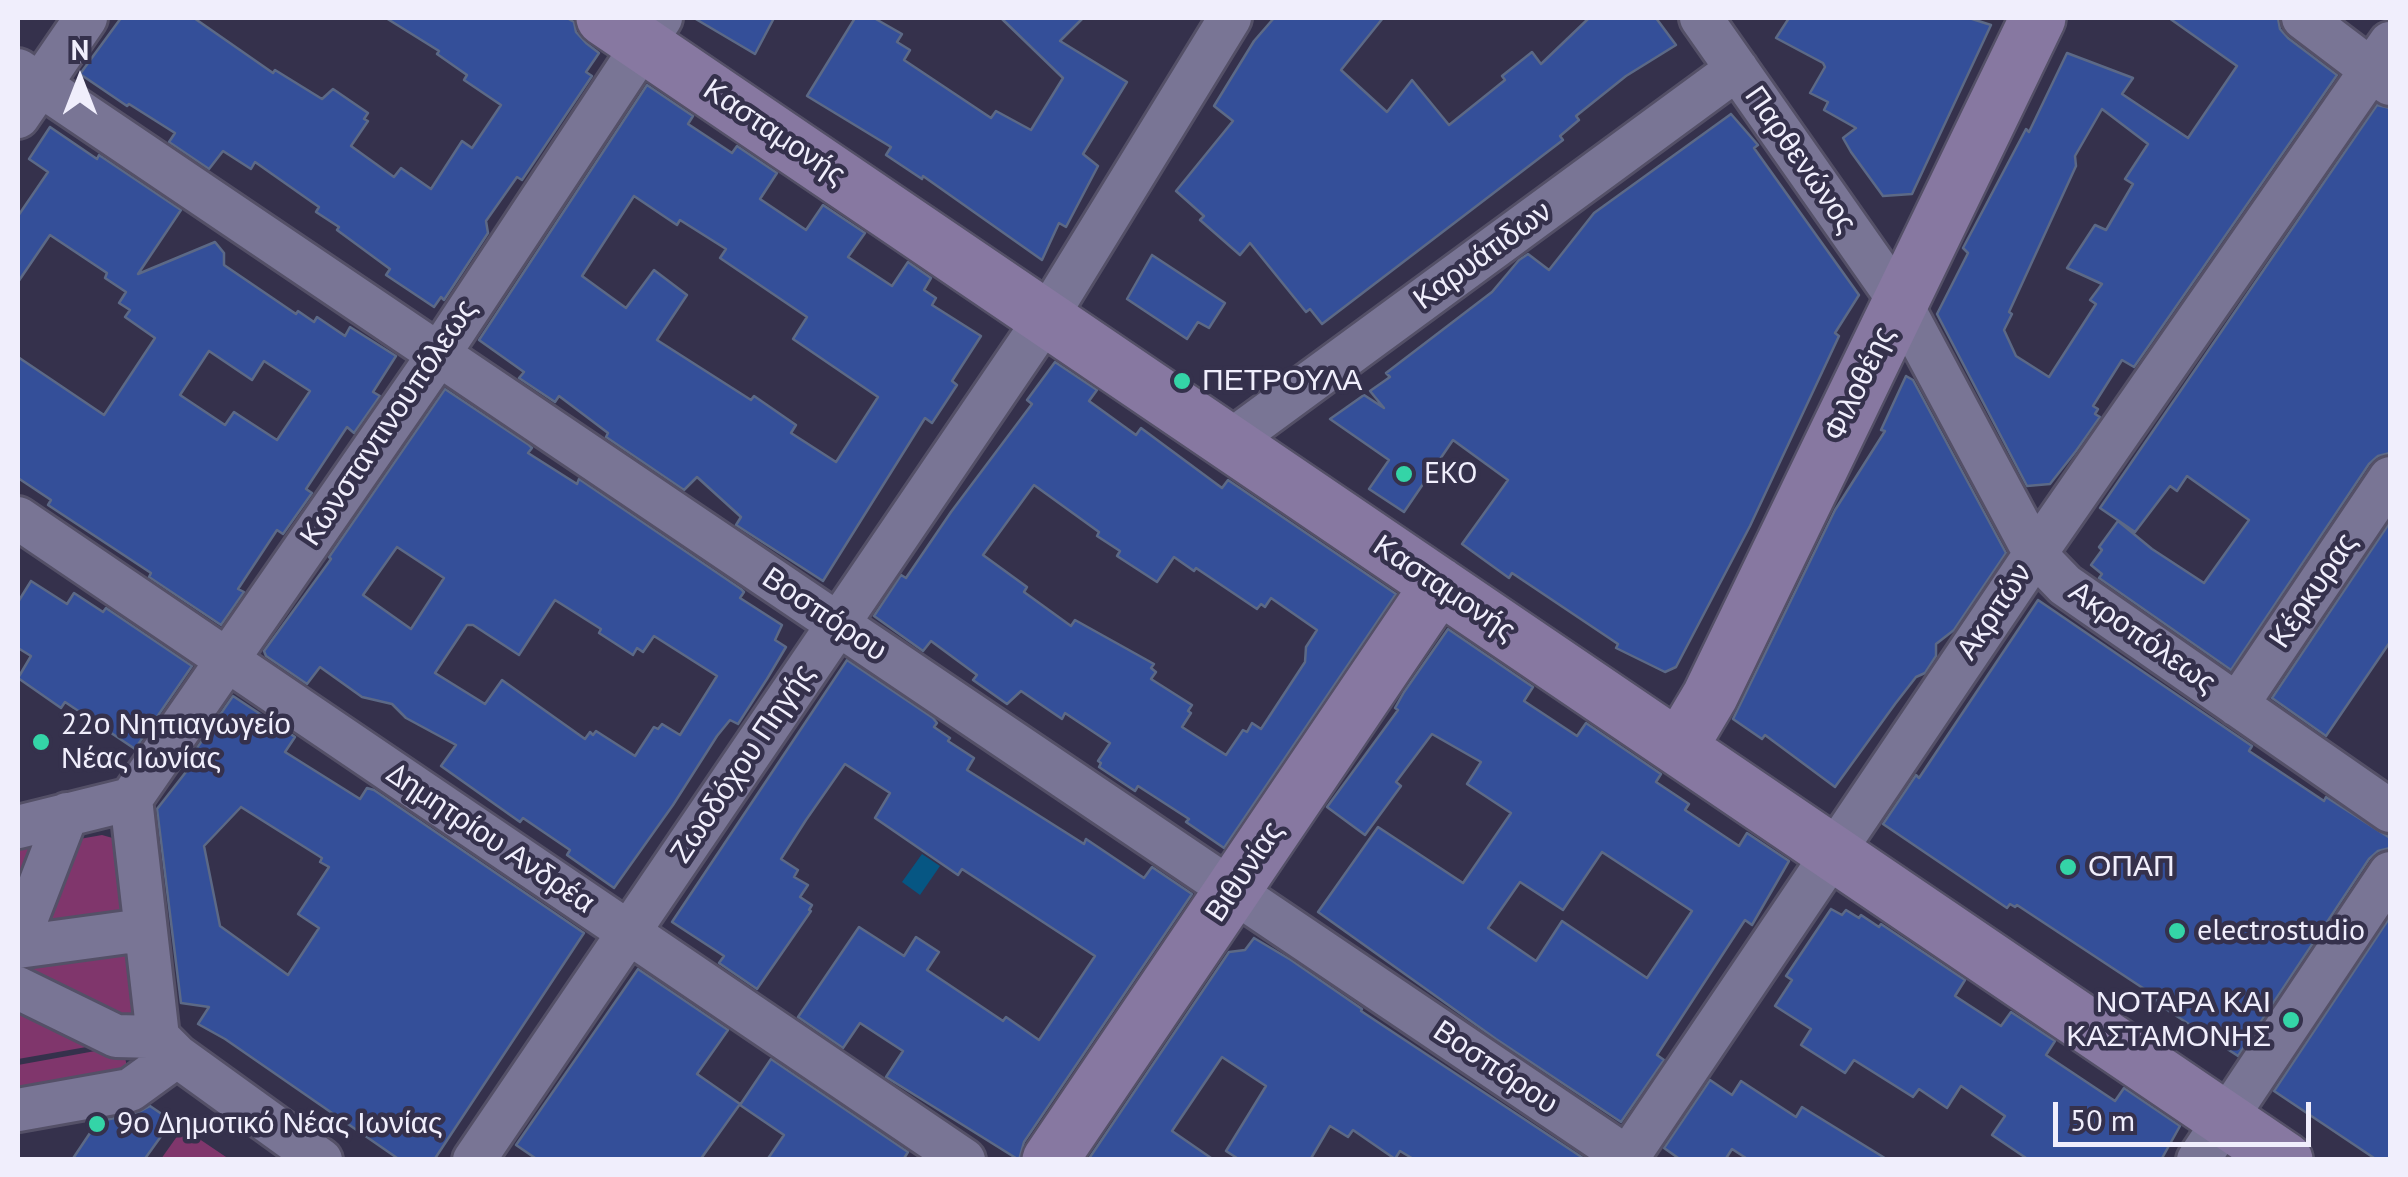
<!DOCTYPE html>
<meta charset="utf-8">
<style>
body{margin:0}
#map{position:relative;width:2408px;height:1177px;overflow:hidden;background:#35314c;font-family:"PT Sans",sans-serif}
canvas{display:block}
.frame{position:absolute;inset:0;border:20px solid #f0eefc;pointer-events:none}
.north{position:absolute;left:30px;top:30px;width:100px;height:100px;-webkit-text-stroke:8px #35314c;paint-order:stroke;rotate:0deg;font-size:28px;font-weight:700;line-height:40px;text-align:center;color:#f0eefc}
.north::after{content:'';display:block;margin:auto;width:35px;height:45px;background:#f0eefc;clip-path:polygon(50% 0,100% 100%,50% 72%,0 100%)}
.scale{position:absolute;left:2053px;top:1102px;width:258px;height:45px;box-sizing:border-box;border:5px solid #f0eefc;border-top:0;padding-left:12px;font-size:30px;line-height:35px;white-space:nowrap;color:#f0eefc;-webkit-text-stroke:8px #35314c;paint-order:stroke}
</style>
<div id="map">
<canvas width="2408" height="1177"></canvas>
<div class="frame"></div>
<div class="north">N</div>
<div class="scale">50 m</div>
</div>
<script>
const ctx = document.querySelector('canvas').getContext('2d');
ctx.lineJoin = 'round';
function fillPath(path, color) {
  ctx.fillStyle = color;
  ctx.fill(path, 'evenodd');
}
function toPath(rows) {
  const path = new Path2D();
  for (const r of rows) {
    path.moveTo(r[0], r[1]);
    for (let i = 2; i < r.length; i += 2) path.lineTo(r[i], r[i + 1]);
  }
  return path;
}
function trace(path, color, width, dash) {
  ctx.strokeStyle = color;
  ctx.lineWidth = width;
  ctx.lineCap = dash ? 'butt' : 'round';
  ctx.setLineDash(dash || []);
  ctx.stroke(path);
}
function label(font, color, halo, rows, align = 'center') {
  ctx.font = font + ' "PT Sans",sans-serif';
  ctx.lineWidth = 9;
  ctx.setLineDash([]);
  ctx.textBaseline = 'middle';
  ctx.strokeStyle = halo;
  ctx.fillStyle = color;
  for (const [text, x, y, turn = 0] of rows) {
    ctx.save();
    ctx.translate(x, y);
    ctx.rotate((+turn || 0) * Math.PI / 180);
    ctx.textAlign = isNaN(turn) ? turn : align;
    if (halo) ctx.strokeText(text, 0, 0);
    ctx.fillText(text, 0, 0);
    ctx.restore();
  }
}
const green = toPath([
 [102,835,116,839,139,1007,131,1024,115,1042,18,1059,18,850],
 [123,1046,130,1084,18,1105,18,1065],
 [183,1128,229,1159,161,1159]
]);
const water = toPath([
 [922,854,940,866,920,895,902,882]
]);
const building = toPath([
 [121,18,194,18,273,73,275,70,322,99,333,89,368,113,364,119,368,121,351,146,394,177,401,168,431,189,462,141,472,148,501,105,464,80,467,75,437,54,439,51,386,18,567,18,574,22,576,32,586,43,599,53,586,72,592,76,522,180,517,177,486,221,488,233,444,300,441,297,434,307,386,275,390,269,337,230,339,227,316,212,319,207,255,162,251,169,223,151,209,169,169,142,175,133,129,104,127,106,80,74,121,18],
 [694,18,774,18,755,54,694,18],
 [855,18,874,18,902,34,897,42,910,50,904,60,991,118,996,111,1031,130,1063,78,1001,18,1083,18,1060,41,1127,82,1083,154,1098,166,1066,227,1059,223,1042,260,923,176,922,179,886,155,891,147,807,96,855,18],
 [1274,18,1383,18,1341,70,1387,112,1412,80,1449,125,1505,80,1502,76,1532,52,1541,64,1589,18,1656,18,1676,45,1626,76,1576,116,1579,120,1560,136,1563,140,1322,324,1310,309,1306,312,1250,243,1240,255,1200,220,1204,216,1176,191,1233,121,1214,106,1254,41,1274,18],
 [1789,18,1969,18,1991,25,1912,194,1883,196,1851,152,1843,138,1856,128,1824,110,1828,102,1810,93,1825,67,1823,63,1776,38,1789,18],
 [2169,18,2278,18,2280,29,2288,38,2337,75,2134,367,2122,360,2093,406,2098,409,2095,414,2100,417,2076,451,2050,484,2027,486,1937,314,1968,253,1963,248,2026,129,2029,132,2067,53,2133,78,2122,94,2188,138,2237,66,2169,18],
 [2102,109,2148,144,2125,179,2133,184,2106,230,2095,225,2067,268,2102,284,2090,300,2096,304,2049,377,2016,356,2004,330,2012,314,2009,312,2076,166,2075,156,2102,109],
 [647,85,693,116,688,124,732,153,737,146,777,173,760,199,806,230,823,205,865,233,848,257,892,286,908,262,931,278,924,290,936,298,932,305,981,336,952,381,957,385,932,423,925,418,823,581,736,525,741,517,697,477,684,490,606,437,608,433,559,396,555,402,519,378,524,372,479,340,647,85],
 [634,196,677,225,680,220,726,249,720,258,807,317,793,339,878,397,836,462,791,433,796,425,754,396,751,400,657,340,687,295,654,270,626,308,582,276,634,196],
 [2377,105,2390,108,2390,453,2378,456,2369,464,2231,670,2099,578,2102,574,2091,565,2102,550,2099,547,2118,521,2152,549,2204,583,2249,520,2187,476,2177,491,2170,486,2135,532,2100,508,2377,105],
 [1731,114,1758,145,1754,148,1859,295,1835,333,1839,336,1750,526,1676,667,1665,672,1616,648,1618,644,1512,573,1509,578,1462,544,1508,480,1453,440,1404,512,1369,489,1389,460,1330,419,1364,395,1384,408,1370,391,1390,377,1386,373,1492,292,1519,260,1528,254,1549,270,1594,213,1731,114],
 [50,127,97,159,99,155,181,210,138,274,215,242,224,253,224,265,296,314,298,311,314,322,317,317,345,336,350,327,396,356,373,392,380,396,354,433,347,427,306,489,312,493,283,534,277,530,238,589,244,592,221,625,149,577,151,573,48,505,51,500,18,478,18,357,104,415,155,338,125,317,130,310,119,303,126,292,105,278,107,273,50,235,18,282,18,216,48,172,29,159,50,127],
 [209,351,252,380,264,361,310,391,277,440,234,412,225,425,180,395,209,351],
 [1152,255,1225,303,1209,328,1198,322,1187,339,1127,299,1152,255],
 [1055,362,1097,390,1089,401,1136,435,1141,428,1222,488,1228,480,1396,594,1224,848,1186,822,1189,819,1138,786,1135,791,1099,767,1101,763,1098,761,1110,743,1065,713,1062,719,1021,691,1007,704,973,680,977,675,931,641,923,651,874,616,901,575,906,578,951,512,1032,404,1027,400,1055,362],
 [1034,485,1099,532,1097,536,1120,551,1117,556,1157,582,1174,557,1194,571,1196,568,1257,609,1261,604,1265,607,1271,598,1317,630,1306,647,1305,662,1261,729,1252,723,1247,732,1243,730,1226,755,1182,727,1191,713,1188,711,1192,705,1151,679,1156,672,1151,668,1154,664,1075,620,1071,626,1024,592,1027,587,983,555,1034,485],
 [1906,376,1913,380,2006,553,1954,630,1936,644,1936,656,1925,673,1916,677,1895,704,1835,787,1765,735,1762,739,1733,719,1835,510,1885,431,1881,430,1906,376],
 [445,389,529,445,532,448,528,453,577,484,579,479,741,589,744,592,740,598,782,625,775,640,786,647,767,679,738,724,730,720,717,736,673,805,614,888,567,855,570,850,523,818,520,822,441,766,456,745,406,718,392,704,362,697,320,667,307,684,266,656,264,651,331,559,329,557,445,389],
 [397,547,444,578,411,629,363,595,397,547],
 [555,600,601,629,599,633,633,655,637,648,643,652,654,636,717,676,680,735,662,724,658,729,654,727,635,756,596,731,593,735,590,732,585,739,502,680,485,704,435,673,467,625,473,625,519,655,555,600],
 [2390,522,2390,642,2326,736,2272,698,2390,522],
 [31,581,67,604,74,593,103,612,106,608,192,666,135,749,65,702,61,708,18,678,31,656,18,648,18,602,31,581],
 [2038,600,2252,746,2249,751,2324,801,2326,797,2390,838,2390,848,2378,851,2369,859,2238,1056,2155,1002,2158,998,2017,905,2015,907,2010,904,2007,908,1883,824,1916,775,1919,778,2038,600],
 [1448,629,1533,687,1524,701,1577,736,1586,723,1661,774,1656,782,1689,804,1685,810,1739,846,1747,833,1789,861,1752,925,1745,920,1657,1055,1664,1060,1621,1122,1496,1039,1318,912,1378,827,1463,883,1511,813,1467,784,1481,762,1432,734,1396,782,1401,786,1365,835,1327,807,1398,710,1395,708,1404,692,1448,629],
 [1602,852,1692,911,1647,978,1562,921,1536,961,1488,928,1520,882,1563,910,1602,852],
 [847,660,933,718,937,723,934,727,950,738,948,741,974,758,967,770,1084,844,1086,839,1144,878,1152,867,1192,894,1024,1142,1019,1160,886,1077,903,1051,860,1023,843,1048,798,1017,859,927,904,956,916,937,939,952,927,970,1003,1021,1006,1017,1039,1040,1095,956,962,869,958,875,875,818,890,793,845,764,806,820,781,859,798,870,794,877,808,885,800,897,812,905,809,910,811,911,757,989,719,963,724,956,672,922,847,660],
 [233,696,295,737,285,752,360,799,367,788,374,790,584,933,434,1160,400,1160,225,1039,198,1024,209,1007,181,1003,157,809,189,768,185,765,233,696],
 [241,807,322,858,320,862,329,867,298,914,319,928,288,975,220,926,204,846,241,807],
 [1831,909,1842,915,1846,910,1859,918,1861,915,1879,927,1881,924,1965,980,1955,996,2001,1026,2011,1012,2055,1041,2046,1055,2115,1101,2124,1088,2180,1126,2161,1160,2029,1160,1992,1135,2005,1116,1961,1086,1947,1108,1919,1089,1913,1097,1854,1060,1845,1073,1801,1045,1811,1029,1775,1006,1792,980,1786,976,1831,909],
 [2390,917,2390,1160,2377,1160,2274,1091,2390,917],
 [1254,938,1291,960,1362,1009,1361,1011,1586,1160,1415,1160,1400,1151,1395,1159,1353,1130,1348,1137,1330,1126,1310,1160,1240,1160,1226,1151,1266,1086,1222,1057,1172,1131,1214,1160,1088,1160,1229,952,1245,950,1254,938],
 [638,969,728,1030,697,1074,740,1104,700,1160,538,1160,516,1145,638,969],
 [771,1059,908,1152,903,1160,767,1160,784,1135,740,1105,771,1059],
 [1710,1080,1732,1095,1741,1081,1796,1117,1802,1107,1888,1160,1749,1160,1732,1149,1725,1160,1681,1160,1664,1148,1710,1080],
 [150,1106,172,1121,144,1160,72,1160,98,1121,103,1123,105,1120,135,1114,150,1106]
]);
const street = toPath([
 [1701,18,1900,302,2035,554,2065,585,2390,811],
 [2303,18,2390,84],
 [18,70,1631,1160],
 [18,117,86,18],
 [1229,442,1737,69],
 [18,518,964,1160],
 [2237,705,2390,478],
 [131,799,439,354,661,18],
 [131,799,158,1037,177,1056,321,1160],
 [18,827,131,799],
 [18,941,67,814],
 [18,947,143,930],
 [18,988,116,1036,158,1037],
 [18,1110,130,1090,177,1056],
 [474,1160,1046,318,1230,18],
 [1626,1160,2035,554,2390,43],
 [2198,1160,2390,873]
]);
const secondary = toPath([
 [604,18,2285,1160],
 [1679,748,1710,696,2038,18],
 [1050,1160,1439,585]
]);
const markers = [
 [1182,381,10,"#34d4a7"],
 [1404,474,10,"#34d4a7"],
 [41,742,10,"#34d4a7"],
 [2068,867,10,"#34d4a7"],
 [2177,931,10,"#34d4a7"],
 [2291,1020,10,"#34d4a7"],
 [97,1124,10,"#34d4a7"]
];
const streetNames = [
 ["Κασταμονής",774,133,34],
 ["Παρθενώνος",1800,160,55],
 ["Καρυάτιδων",1483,256,-36],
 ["Φιλοθέης",1860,384,-64],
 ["Κωνσταντινουπόλεως",389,423,-56],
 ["Κασταμονής",1444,589,34],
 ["Κέρκυρας",2314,591,-56],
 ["Ακριτών",1995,612,-56],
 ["Βοσπόρου",824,615,34],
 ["Ακροπόλεως",2142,638,35],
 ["Ζωοδόχου Πηγής",743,764,-56],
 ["Δημητρίου Ανδρέα",490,839,34],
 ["Βιθυνίας",1245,872,-56],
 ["Βοσπόρου",1495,1068,34]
];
const poiNames = [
 ["ΠΕΤΡΟΥΛΑ",1202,381],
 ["EKO",1424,474],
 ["22ο Νηπιαγωγείο",61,725],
 ["Νέας Ιωνίας",61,759],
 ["ΟΠΑΠ",2088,867],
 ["electrostudio",2197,931],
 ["ΝΟΤΑΡΑ ΚΑΙ",2271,1003,"right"],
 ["ΚΑΣΤΑΜΟΝΗΣ",2271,1037,"right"],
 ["9ο Δημοτικό Νέας Ιωνίας",117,1124]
];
fillPath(green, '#80366c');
fillPath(water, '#065683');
fillPath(building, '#344f99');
trace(building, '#5c6986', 2.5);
trace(street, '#545067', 48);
trace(secondary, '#545067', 60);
trace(street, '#797595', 42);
trace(secondary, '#8778a1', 55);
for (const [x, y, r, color] of markers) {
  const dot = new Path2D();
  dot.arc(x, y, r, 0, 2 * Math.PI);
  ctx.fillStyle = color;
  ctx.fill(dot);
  trace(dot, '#35314c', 4);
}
label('30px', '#f0eefc', '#35314c', streetNames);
label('30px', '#f0eefc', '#35314c', poiNames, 'left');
</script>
